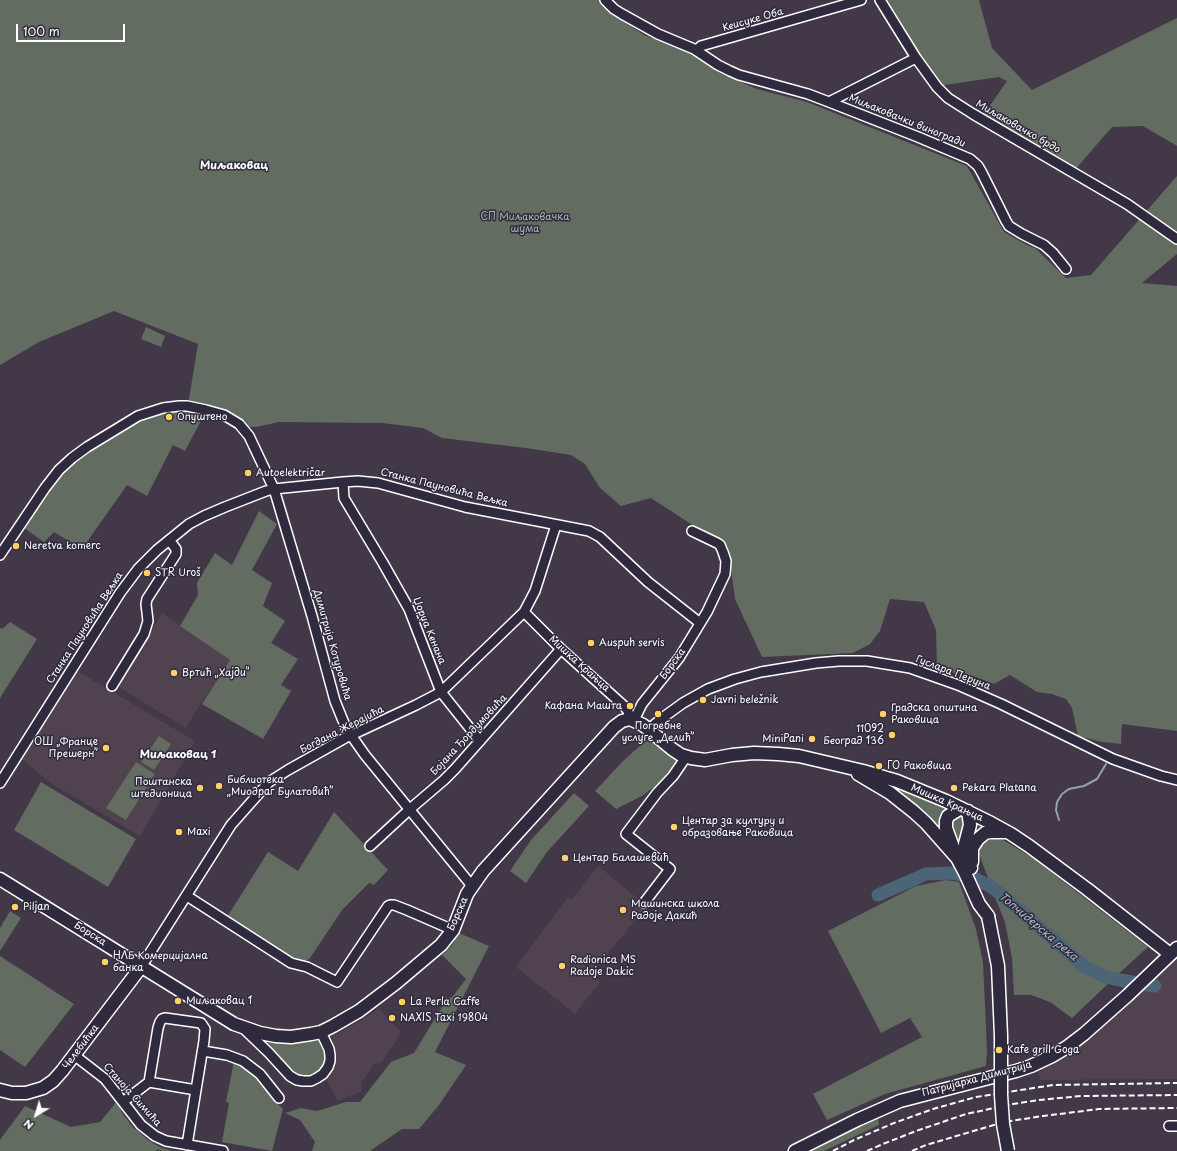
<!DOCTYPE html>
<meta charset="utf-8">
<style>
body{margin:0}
#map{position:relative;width:1177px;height:1151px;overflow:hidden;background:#423848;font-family:"Playpen Sans",sans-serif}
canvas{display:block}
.north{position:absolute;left:16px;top:1095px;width:40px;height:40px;-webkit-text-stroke:3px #2f2a3d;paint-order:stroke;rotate:218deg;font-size:11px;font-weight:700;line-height:16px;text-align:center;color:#fff}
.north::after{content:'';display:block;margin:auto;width:14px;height:18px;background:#fff;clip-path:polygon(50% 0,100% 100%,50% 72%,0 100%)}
.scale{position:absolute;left:16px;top:24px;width:109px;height:18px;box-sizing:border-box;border:2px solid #fff;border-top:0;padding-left:5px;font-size:12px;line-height:14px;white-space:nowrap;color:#fff;-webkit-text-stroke:3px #2f2a3d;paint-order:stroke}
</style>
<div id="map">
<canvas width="1177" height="1151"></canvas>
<div class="north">N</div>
<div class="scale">100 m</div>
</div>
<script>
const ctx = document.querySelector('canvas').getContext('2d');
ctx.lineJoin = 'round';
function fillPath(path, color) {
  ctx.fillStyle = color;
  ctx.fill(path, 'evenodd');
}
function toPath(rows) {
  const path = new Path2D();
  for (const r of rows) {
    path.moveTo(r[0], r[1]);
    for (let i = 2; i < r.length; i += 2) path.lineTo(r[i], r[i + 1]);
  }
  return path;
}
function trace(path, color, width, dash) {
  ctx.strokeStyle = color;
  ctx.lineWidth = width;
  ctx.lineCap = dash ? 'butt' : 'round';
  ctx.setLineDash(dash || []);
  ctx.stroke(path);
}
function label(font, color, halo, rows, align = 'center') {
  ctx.font = font + ' "Playpen Sans",sans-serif';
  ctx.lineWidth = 3;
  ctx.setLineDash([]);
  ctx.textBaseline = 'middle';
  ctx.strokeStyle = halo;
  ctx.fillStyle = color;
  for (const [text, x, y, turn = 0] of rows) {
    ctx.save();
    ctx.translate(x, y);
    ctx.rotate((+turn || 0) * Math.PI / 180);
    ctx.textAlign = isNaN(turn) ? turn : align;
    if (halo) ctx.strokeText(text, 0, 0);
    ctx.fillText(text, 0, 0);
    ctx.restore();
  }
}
const built = toPath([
 [162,613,230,660,185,728,119,687],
 [74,669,195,741,140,836,52,784,17,755],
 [598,866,647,906,591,974,600,982,575,1014,516,967,568,897,572,899],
 [1177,956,1177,1079,1040,1080,1038,1073,1086,1040],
 [379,1008,400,1031,397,1040,381,1063,374,1064,361,1083,362,1091,338,1101,325,1078,333,1069,336,1060,332,1037,334,1035,359,1022]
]);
const green = toPath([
 [0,0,600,0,610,12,644,35,697,55,720,73,757,89,807,102,967,166,1004,232,1027,245,1035,248,1066,278,1091,275,1177,176,1177,254,1142,283,1177,286,1177,731,1122,724,1121,743,1122,744,1102,742,1078,736,1072,708,1066,699,1052,694,1037,692,1010,675,994,684,973,676,937,670,936,630,924,602,890,599,880,631,870,644,853,653,762,657,735,599,729,554,724,543,719,538,697,528,651,498,621,506,600,488,585,464,571,455,526,448,442,438,423,428,382,423,279,422,256,427,249,427,232,416,188,405,198,344,114,311,39,342,0,365],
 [880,0,979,0,992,48,1032,90,1177,18,1177,146,1143,126,1112,127,1073,172,982,117,1007,81,999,77,938,86],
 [146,327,165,336,161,347,141,339],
 [179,410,193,412,204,415,185,451,173,445,147,496,127,485,82,549,54,532,44,542,24,528,25,523,59,479,78,459,100,445,138,422,159,415],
 [259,511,277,524,252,570,272,583,263,606,285,621,271,643,298,659,281,685,291,691,263,739,202,704,230,660,180,626,198,595,197,583,215,553,232,565],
 [10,622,37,639,0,698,0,628,2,629],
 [159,736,171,744,154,770,141,762],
 [650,737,674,757,676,761,674,769,665,779,642,796,616,809,595,791,624,760],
 [136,762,155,774,126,820,106,808],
 [41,782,136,839,108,887,14,830],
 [885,784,891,785,949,808,941,831],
 [574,793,589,806,547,852,526,883,510,871,531,840],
 [334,812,388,870,374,885,369,883,342,910,310,958,305,962,298,962,227,917,268,852,298,871],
 [958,813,966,818,960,855,949,829,951,817],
 [991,839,1003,840,1033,858,1148,947,1115,977,1105,974,1086,964,990,883,979,854,981,845],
 [946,880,959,882,976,929,983,962,987,1050,986,1066,885,1094,827,1120,813,1094,922,1037,910,1018,881,1033,828,931,916,886],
 [992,890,1076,962,1093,974,1110,982,1072,1018,1050,1002,1031,995,1014,995,1012,958,1005,922],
 [10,911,21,918,0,951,0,928],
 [459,933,489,946,435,1052,466,1065,439,1105,419,1129,402,1129,370,1151,312,1151,315,1142,300,1120,285,1113,301,1108,317,1111,346,1102,360,1102,391,1062,414,1053,445,1002,453,996,466,979,442,955,452,945],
 [0,956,74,1004,25,1067,0,1050],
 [263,1039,285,1042,299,1042,319,1039,325,1056,325,1061,324,1066,320,1071,311,1077,304,1077,297,1076,290,1072,273,1050,262,1040],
 [234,1061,248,1069,263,1083,275,1101,283,1109,272,1151,222,1142,229,1103,226,1102],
 [118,1100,122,1113,133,1127,148,1140,160,1147,172,1151,161,1151,158,1149,156,1151,0,1151,0,1140,25,1106,71,1127,100,1122],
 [878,1117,879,1125,824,1151,810,1151]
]);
const stream = toPath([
 [1059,820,1056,810,1057,802,1062,794,1069,789,1084,786,1097,779,1106,764]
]);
const river = toPath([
 [878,895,926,874,952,873,973,878,990,886,1002,895,1085,967,1104,976,1114,979,1155,986]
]);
const street = toPath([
 [605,0,614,9,622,14,658,34,694,49,718,65,730,71,739,75,808,94,829,102,918,137,970,159,978,166,982,173,1006,221,1009,226,1022,234,1044,245,1053,253,1066,269],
 [880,0,916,58,937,87,948,98,973,114,1127,204,1177,239],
 [697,50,701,46,861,0],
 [829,102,916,58],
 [343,482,344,498,383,563,409,609,441,692,480,741],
 [0,555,45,488,59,470,72,458,87,447,138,416,163,408,179,406,187,406,206,410,224,415,239,424,249,436,274,489,312,616,335,701,346,728,365,755,472,886],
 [524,612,561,649,624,706,628,711,630,719],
 [112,686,144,634,148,621,146,604,147,599,176,554,176,549,169,540],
 [634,720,642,704,679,658,707,612,725,574,726,561,723,552,720,545,717,543,692,531],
 [649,729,665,716,683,703,708,689,735,679,761,672,816,663,839,661,867,661,910,668,958,685,1001,704,1113,759,1161,776,1177,780],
 [0,783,120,593,138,569,157,550,189,524,204,516,225,507,266,491,274,489,343,482,358,481,378,483,465,507,589,531,600,537,648,582,700,623],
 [370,846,410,809,444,780,455,769,561,649],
 [187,896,291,963,307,967,337,982,388,906,390,905,394,905,407,910,453,930],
 [644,903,670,869,626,834,657,793,673,776,686,757],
 [141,967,231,825,269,782,288,770,345,738,416,705,441,692,524,612,535,591,556,525],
 [243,1028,269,1053,290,1076,297,1080,303,1081,311,1081,317,1078,323,1074,328,1067,330,1061,330,1055,329,1049,321,1032],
 [203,1051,227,1055,243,1061,260,1074,279,1098],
 [74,1055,105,1079,141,1125,155,1136,166,1141,223,1151],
 [149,1082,196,1090],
 [123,1102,149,1082,158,1028,160,1022,162,1019,165,1018,201,1023,205,1029,204,1041,187,1145],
 [1169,1126,1177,1126]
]);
const secondary = toPath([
 [858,774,890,793,914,812,926,823,957,858],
 [961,808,948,816,946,821,946,828,957,858,965,873,979,904,988,916],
 [968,811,970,825,965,844,964,853,967,862,971,868],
 [972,862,972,848,978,839,985,833,990,832,1006,832],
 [0,879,234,1024,260,1033,276,1036,291,1037,311,1034,321,1032,333,1026,359,1011,396,983,441,945,453,930,467,894,483,871,614,727,622,721,630,719,643,725,672,749,681,755,691,758,705,760,732,755,754,753,778,754,799,756,863,771,897,781,946,801,991,823,1011,834,1029,846,1087,889,1170,954],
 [0,1090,12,1093,26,1093,43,1088,53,1081,62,1071,141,967],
 [795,1151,857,1120,900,1101,1016,1071,1031,1066,1052,1056,1067,1047,1084,1034,1128,995,1177,948]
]);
const rail = toPath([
 [833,1151,854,1140,894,1123,933,1109,976,1097,1053,1085,1177,1083],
 [867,1151,883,1144,916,1131,966,1114,1013,1104,1039,1100,1081,1096,1177,1095],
 [912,1151,926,1145,1004,1122,1043,1116,1099,1109,1177,1108]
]);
const secondaryBridge = toPath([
 [988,916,998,966,1001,1036,1001,1095,1003,1124,1008,1151]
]);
const markers = [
 [169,417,4,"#ffd166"],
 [248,473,4,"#ffd166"],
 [16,546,4,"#ffd166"],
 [147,573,4,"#ffd166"],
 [591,643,4,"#ffd166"],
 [174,673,4,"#ffd166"],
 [703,700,4,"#ffd166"],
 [630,706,4,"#ffd166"],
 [658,714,4,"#ffd166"],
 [883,714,4,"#ffd166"],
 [892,735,4,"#ffd166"],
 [812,739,4,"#ffd166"],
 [106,748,4,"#ffd166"],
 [879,766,4,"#ffd166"],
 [219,786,4,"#ffd166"],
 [200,788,4,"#ffd166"],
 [954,788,4,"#ffd166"],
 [674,827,4,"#ffd166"],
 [179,832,4,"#ffd166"],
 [565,858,4,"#ffd166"],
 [15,907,4,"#ffd166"],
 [623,910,4,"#ffd166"],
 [105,962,4,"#ffd166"],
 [562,966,4,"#ffd166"],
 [178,1001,4,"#ffd166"],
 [402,1002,4,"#ffd166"],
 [392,1018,4,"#ffd166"],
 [999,1050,4,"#ffd166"]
];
const streetNames = [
 ["Кеисуке Оба",753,20,-16],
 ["Миљаковачки виногради",907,121,22],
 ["Миљаковачко брдо",1018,127,30],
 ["Станка Пауновића Вељка",444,488,14],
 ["Станка Пауновића Вељка",85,628,-57],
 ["Џорџа Кенана",429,631,68],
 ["Димитрија Котуровића",332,645,74],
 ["Мишка Крањца",579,664,42],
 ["Борска",673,664,-54],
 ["Гуслара Перуна",953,673,21],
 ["Богдана Жерајића",342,730,-27],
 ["Бојана Ђордумовића",469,735,-47],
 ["Мишка Крањца",947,803,24],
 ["Борска",458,914,-66],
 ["Борска",90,934,32],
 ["Челебићка",81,1047,-53],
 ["Патријарха Димитрија",977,1079,-15],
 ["Станоја Симића",132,1095,48]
];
const parkNames = [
 ["СП Миљаковачка",525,217],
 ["шума",525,229]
];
const poiNames = [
 ["Опуштено",177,417],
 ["Autoelektričar",256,473],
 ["Neretva komerc",24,546],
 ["STR Uroš",155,573],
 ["Auspuh servis",599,643],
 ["Вртић „Хајди”",182,673],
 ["Javni beležnik",711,700],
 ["Кафана Машта",622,706,"right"],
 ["Градска општина",891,708],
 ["Раковица",891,720],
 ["Погребне",658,726,"center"],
 ["услуге „Делић”",658,738,"center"],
 ["11092",884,729,"right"],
 ["Београд 136",884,741,"right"],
 ["MiniPani",804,739,"right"],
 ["ОШ „Франце",98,742,"right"],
 ["Прешерн”",98,754,"right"],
 ["ГО Раковица",887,766],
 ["Библиотека",227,780],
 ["„Миодраг Булатовић”",227,792],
 ["Поштанска",192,782,"right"],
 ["штедионица",192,794,"right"],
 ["Pekara Platana",962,788],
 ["Центар за културу и",682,821],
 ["образовање Раковица",682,833],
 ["Maxi",187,832],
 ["Центар Балашевић",573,858],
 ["Машинска школа",631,904],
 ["Радоје Дакић",631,916],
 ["Piljan",23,907],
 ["НЛБ Комерцијална",113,956],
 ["банка",113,968],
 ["Radionica MS",570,960],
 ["Radoje Dakic",570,972],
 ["Миљаковац 1",186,1001],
 ["La Perla Caffe",410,1002],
 ["NAXIS Taxi 19804",400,1018],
 ["Kafe grill Goga",1007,1050]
];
const neighbourhoodNames = [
 ["Миљаковац",234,166],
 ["Миљаковац 1",178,755]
];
const waterNames = [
 ["Топчидерска река",1038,927,40]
];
fillPath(built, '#50424f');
fillPath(green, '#626c60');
trace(stream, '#94a2ad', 2);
trace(river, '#4c6477', 13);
trace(street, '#fff', 12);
trace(secondary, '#fff', 15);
trace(street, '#2f2a3d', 9);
trace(secondary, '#2f2a3d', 12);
trace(rail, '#fff', 2, [6, 3]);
trace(secondaryBridge, '#fff', 15, []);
trace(secondaryBridge, '#2f2a3d', 12);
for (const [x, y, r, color] of markers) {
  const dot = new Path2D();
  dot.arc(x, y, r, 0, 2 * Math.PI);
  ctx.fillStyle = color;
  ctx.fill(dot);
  trace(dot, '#2f2a3d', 1.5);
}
label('10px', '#fff', '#2f2a3d', streetNames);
label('10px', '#b0b6b0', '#2f2a3d', parkNames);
label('10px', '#fff', '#2f2a3d', poiNames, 'left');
label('bold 11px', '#fff', '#2f2a3d', neighbourhoodNames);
label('italic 11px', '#aeb9c2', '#2f2a3d', waterNames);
</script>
